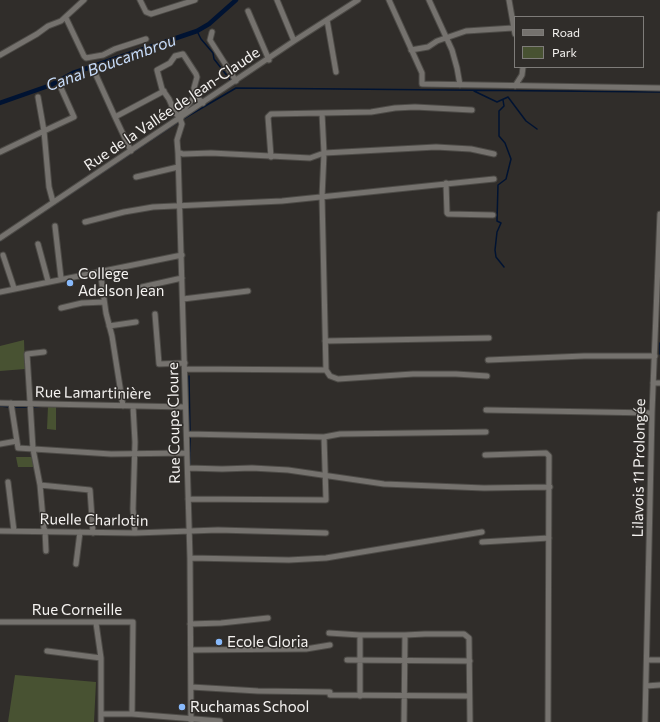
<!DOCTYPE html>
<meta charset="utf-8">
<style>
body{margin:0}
#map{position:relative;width:660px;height:722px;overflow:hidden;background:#302d2a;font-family:Commissioner,sans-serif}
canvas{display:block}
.legend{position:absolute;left:514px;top:16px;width:130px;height:52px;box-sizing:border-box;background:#302d2a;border:1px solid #7e7c79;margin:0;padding:5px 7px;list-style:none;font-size:12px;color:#f4f2f0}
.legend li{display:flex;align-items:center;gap:8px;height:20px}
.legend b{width:20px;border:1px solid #7e7c79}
</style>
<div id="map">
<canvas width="660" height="722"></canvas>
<ul class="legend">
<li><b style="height:5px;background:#75726e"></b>Road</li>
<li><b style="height:11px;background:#485232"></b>Park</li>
</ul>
</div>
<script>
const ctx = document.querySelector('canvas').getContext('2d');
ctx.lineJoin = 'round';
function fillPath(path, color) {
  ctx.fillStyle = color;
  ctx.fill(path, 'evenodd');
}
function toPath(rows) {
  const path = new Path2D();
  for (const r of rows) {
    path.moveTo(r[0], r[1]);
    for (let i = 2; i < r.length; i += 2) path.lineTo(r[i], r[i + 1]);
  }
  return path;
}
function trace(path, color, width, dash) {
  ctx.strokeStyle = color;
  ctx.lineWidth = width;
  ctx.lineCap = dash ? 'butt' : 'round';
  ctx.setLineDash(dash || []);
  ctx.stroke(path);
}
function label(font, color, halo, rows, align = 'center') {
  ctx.font = font + ' Commissioner,sans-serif';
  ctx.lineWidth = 3;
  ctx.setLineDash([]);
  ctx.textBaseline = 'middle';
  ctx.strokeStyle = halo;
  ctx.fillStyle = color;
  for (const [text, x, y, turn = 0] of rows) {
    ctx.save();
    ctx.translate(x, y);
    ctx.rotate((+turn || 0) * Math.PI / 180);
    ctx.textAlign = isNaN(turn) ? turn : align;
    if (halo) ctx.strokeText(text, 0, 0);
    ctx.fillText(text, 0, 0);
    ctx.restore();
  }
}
const green = toPath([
 [24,340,25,369,0,371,0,346],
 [48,406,56,406,56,430,47,429],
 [16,457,32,457,34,467,18,467],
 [15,675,96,682,94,722,8,722]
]);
const stream = toPath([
 [197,31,201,39,213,53,214,59,232,82],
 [474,91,497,102,508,97,526,121,537,129],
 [503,100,504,106,499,111,499,136,505,143,511,159,506,179,498,185,497,221,501,223,497,232,495,250,496,257,504,267],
 [0,241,183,119,236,88,660,92],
 [660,343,660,354],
 [189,376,190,432],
 [0,406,10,407],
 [14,407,28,407],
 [34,407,45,406],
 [190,436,190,466],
 [190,470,190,488]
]);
const canal = toPath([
 [0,103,51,85,73,73,197,31,209,24,236,0]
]);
const minor = toPath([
 [140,0,146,12,151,14,195,0],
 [277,0,294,41],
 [389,0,422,73,422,84,660,88],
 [429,0,452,50,457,68,460,85],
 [509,0,515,34],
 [248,11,269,60],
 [66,18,84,56,86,58,103,55,115,49,146,39],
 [327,20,336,72],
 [212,32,210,40,236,81],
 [411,50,428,47,437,41,466,31,513,28],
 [0,55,37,34,48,26,61,21,84,0],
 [96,75,115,117],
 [515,86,522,75,523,67],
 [38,97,44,131,74,117,61,88],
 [322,113,324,153,322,197,326,370,330,376,338,379,413,374,456,374,487,376],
 [179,116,195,96],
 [181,118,175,113,169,99,162,89,157,70,170,63,175,56,183,54,196,74,197,77,194,88,195,96,203,103],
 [180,119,182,124,177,140,178,153,190,558,191,722],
 [131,151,115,117,164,91],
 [0,152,44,131,49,187,53,202],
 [178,152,183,154,211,153,310,158,324,153,436,147,471,149,494,154],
 [271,157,268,117,271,114,371,112,395,108,415,107,472,110],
 [136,177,178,167],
 [446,183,447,213,448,214,493,215],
 [85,222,124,212,153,207,282,201,494,179],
 [55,226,61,278],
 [0,238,294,41,358,0],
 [38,244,48,281],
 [3,255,14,288],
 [100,270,106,313,112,336,123,406],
 [142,287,182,278],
 [0,292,182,255],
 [183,299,248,291],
 [61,308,82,303,104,302],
 [155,314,159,364,185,363],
 [109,326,136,322],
 [325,341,489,338],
 [488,360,584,356,655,356],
 [185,369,326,370],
 [653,383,660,383],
 [0,403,185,407],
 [11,403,18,448,111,454,187,453],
 [133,406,135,442,133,509,135,533],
 [486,410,652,413],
 [187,434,324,437,340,434,486,432],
 [0,444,17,441],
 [485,455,546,453,549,456,548,722],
 [188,468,222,469,252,468,288,470,384,484,484,488,550,487],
 [8,482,14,531],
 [40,485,90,490,93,533],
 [188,499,326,500,324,437],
 [44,530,40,485,33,449,27,354,44,352],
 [45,530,46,551],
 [0,531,135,533,218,530,326,533],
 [482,542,549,538],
 [190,558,289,560,326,558,482,532],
 [76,564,80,532],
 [0,622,133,622,132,714],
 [96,623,101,658,101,722],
 [190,624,221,623,268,618],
 [329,633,360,635],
 [191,650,306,649,330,645],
 [47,651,101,658],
 [347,660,470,661],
 [647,660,660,660],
 [646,686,660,685],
 [191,687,258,691,330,692],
 [330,695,469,696],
 [360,696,360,635,405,635],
 [101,714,132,714,220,721],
 [404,722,405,635,425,634,464,634,469,638,470,722],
 [645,722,652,413,660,214]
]);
const markers = [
 [70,283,4,"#88bafc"],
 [219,642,4,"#88bafc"],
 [182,707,4,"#88bafc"]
];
const streetNames = [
 ["Rue de la Vallée de Jean-Claude",172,109,-34],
 ["Rue Lamartinière",93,393,1],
 ["Rue Coupe Cloure",174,423,-91],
 ["Lilavois 11 Prolongée",639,468,-89],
 ["Ruelle Charlotin",94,520,1],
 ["Rue Corneille",77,610]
];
const poiNames = [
 ["College",78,274],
 ["Adelson Jean",78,291],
 ["Ecole Gloria",227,642],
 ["Ruchamas School",190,707]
];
const waterNames = [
 ["Canal Boucambrou",111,63,-20]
];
fillPath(green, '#485232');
trace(stream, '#001332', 1.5);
trace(canal, '#001332', 4.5);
trace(minor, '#4d4b47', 7);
trace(minor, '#75726e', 5);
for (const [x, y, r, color] of markers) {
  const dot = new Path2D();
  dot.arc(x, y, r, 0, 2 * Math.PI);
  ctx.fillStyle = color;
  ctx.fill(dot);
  trace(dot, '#302d2a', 1.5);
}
label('15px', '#f4f2f0', '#302d2a', streetNames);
label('15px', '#f4f2f0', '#302d2a', poiNames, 'left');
label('italic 16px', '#c8ddfb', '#302d2a', waterNames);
</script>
